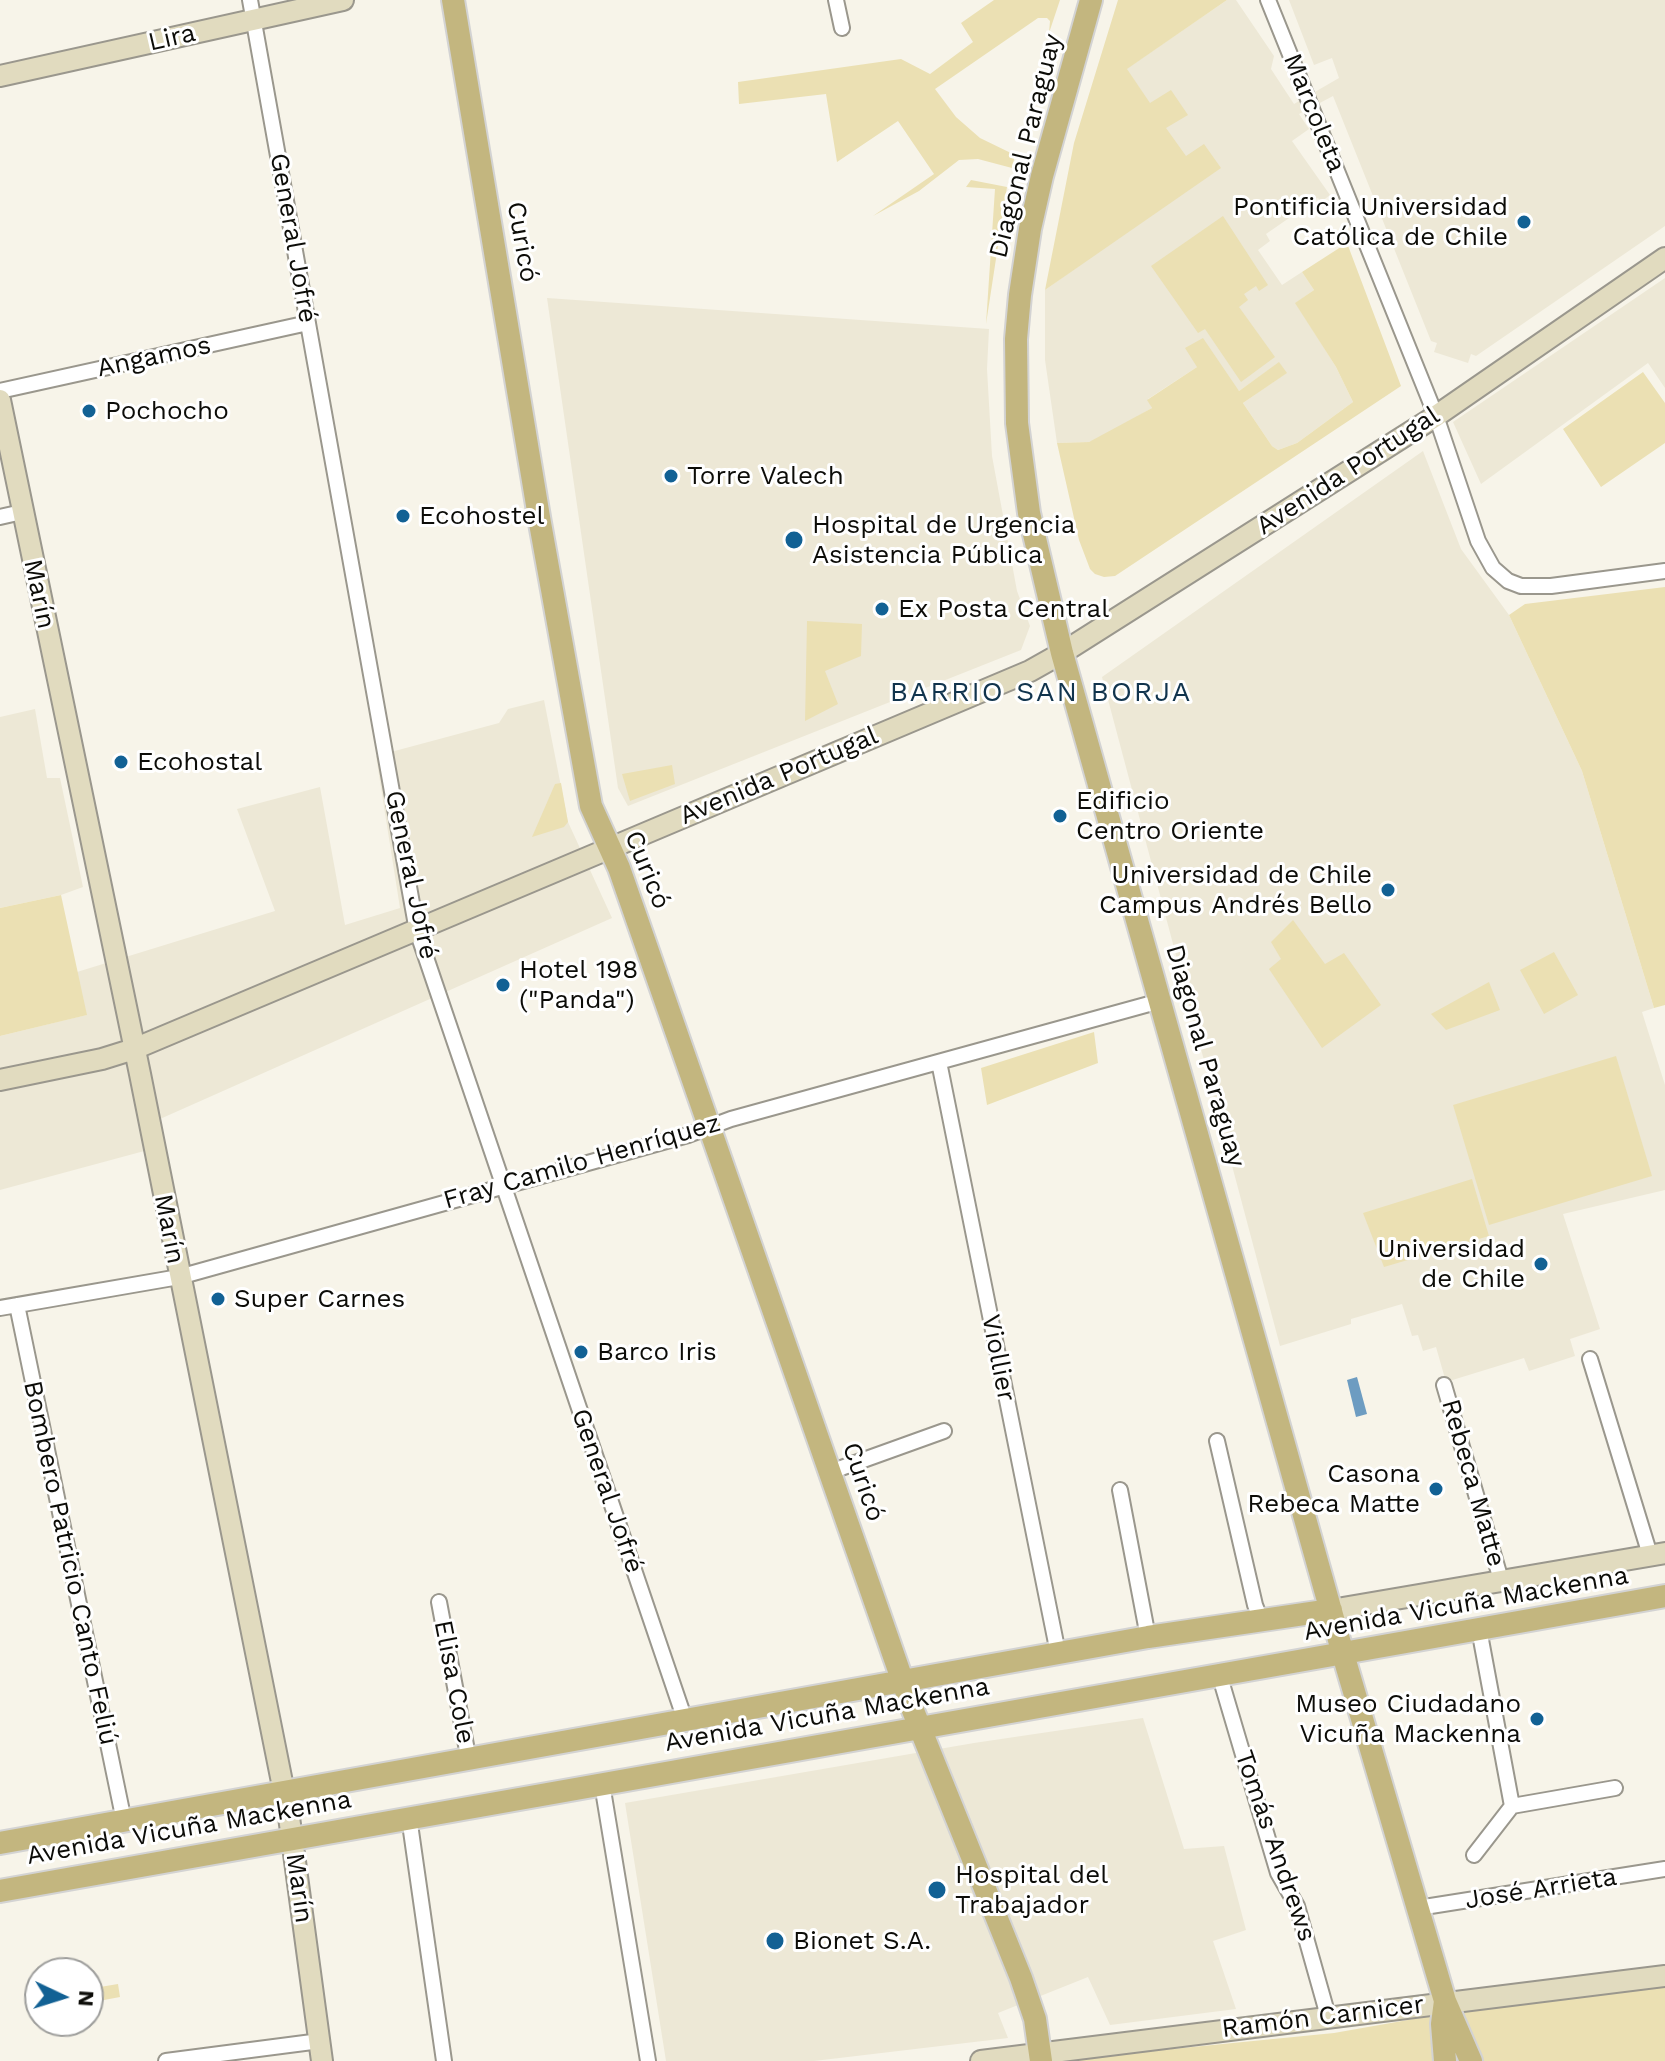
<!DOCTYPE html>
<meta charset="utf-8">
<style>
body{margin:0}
#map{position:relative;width:1665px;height:2061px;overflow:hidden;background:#f7f4e9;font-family:"Work Sans",sans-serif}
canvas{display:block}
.north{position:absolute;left:24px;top:1957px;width:80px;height:80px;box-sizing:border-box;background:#fff;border:2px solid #9e9e9c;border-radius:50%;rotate:94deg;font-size:22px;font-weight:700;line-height:32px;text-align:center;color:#0c0c08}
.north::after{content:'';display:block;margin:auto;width:28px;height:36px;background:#126194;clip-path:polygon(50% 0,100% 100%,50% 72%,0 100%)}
</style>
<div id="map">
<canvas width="1665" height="2061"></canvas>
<div class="north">N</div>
</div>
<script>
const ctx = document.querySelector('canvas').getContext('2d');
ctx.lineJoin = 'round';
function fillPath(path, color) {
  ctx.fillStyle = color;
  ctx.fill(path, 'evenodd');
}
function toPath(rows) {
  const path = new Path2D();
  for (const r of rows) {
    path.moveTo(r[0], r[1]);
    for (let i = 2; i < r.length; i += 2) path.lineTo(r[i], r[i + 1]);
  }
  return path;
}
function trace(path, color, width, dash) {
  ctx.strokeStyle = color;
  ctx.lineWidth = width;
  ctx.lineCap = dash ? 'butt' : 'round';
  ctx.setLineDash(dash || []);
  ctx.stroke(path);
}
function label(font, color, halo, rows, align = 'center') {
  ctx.font = font + ' "Work Sans",sans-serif';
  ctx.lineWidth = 6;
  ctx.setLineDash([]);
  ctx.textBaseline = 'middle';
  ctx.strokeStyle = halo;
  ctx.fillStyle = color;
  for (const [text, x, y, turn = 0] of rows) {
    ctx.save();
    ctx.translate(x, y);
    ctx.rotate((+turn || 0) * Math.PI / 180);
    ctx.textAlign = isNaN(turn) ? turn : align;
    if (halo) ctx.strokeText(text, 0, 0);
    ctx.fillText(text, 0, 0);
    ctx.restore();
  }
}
const built = toPath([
 [1227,0,1236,0,1274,56,1271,69,1294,104,1339,78,1332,58,1314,65,1289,0,1665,0,1665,226,1476,356,1471,354,1468,363,1434,352,1437,343,1431,341,1333,96,1299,114,1309,129,1292,141,1330,195,1321,202,1318,198,1266,234,1270,241,1258,250,1282,285,1302,272,1314,290,1296,303,1336,367,1353,402,1297,443,1278,450,1272,446,1243,403,1286,373,1279,363,1239,391,1197,367,1148,399,1152,408,1101,438,1089,442,1057,443,1045,360,1045,290,1095,254,1166,128,1126,69],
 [1665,278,1665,388,1648,363,1481,484,1453,422],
 [547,298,989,329,987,369,992,456,1017,591,1030,626,1021,650,628,806,618,788],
 [1423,451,1461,549,1509,615,1582,771,1654,1008,1642,1012,1665,1085,1665,1190,1563,1214,1600,1329,1570,1339,1575,1356,1529,1371,1524,1358,1446,1382,1436,1347,1423,1351,1418,1335,1412,1336,1402,1304,1351,1319,1351,1324,1280,1346,1102,677],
 [544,700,568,822,612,918,151,1123,148,1150,0,1190,0,1036,86,1015,77,972,275,911,237,809,320,787,345,925,400,908,376,756,499,723,508,709],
 [35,709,47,778,60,778,83,887,61,895,0,908,0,717],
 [1143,1718,1184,1849,1224,1846,1246,1930,1213,1941,1236,2009,1110,2025,1088,1977,998,2013,1008,2038,814,2061,666,2061,625,1803,974,1743]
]);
const green = toPath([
 [994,0,1060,0,1049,33,1050,21,1047,18,1038,18,935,89,956,117,980,138,1015,155,1012,168,978,159,959,160,919,191,873,216,934,174,898,121,837,162,826,94,739,104,738,82,901,59,930,74,973,42,961,23],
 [1118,0,1227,0,1127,69,1150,103,1171,90,1188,115,1166,128,1186,156,1204,144,1221,168,1045,290,1074,143],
 [971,180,1007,187,986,324,995,189,966,187],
 [1223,216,1268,285,1259,291,1256,286,1244,294,1248,300,1239,307,1275,357,1241,382,1205,329,1198,333,1151,266],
 [1347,243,1401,386,1115,576,1104,577,1095,574,1090,569,1079,540,1057,443,1089,442,1152,408,1147,400,1197,367,1185,348,1203,338,1239,391,1279,362,1287,373,1243,403,1272,446,1278,450,1297,443,1353,402,1336,367,1295,303,1314,290,1302,272],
 [1643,372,1665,403,1665,443,1601,487,1563,429],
 [1665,587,1665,1005,1654,1008,1582,771,1509,615,1525,604],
 [807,621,862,624,861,656,825,671,838,704,805,721],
 [672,765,675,784,630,801,622,774],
 [561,783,568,822,564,827,532,837,555,784],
 [61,895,87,1015,0,1036,0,908],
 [1293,920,1325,964,1344,953,1381,1005,1322,1048,1269,969,1281,959,1271,942],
 [1554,952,1578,995,1544,1014,1520,970],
 [1489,982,1500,1010,1446,1030,1431,1014],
 [1094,1032,1098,1063,987,1105,981,1068],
 [1616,1056,1652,1176,1489,1225,1453,1105],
 [1472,1179,1489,1236,1384,1267,1363,1213],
 [118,1984,120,1997,88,2003,88,1989],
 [1665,1984,1665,2061,1051,2061,1334,2033,1510,2002]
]);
const water = toPath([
 [1357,1377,1367,1414,1356,1417,1347,1380]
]);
const street = toPath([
 [250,0,417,931,685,1720],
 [836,0,842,28],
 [1268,0,1436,416,1478,541,1493,568,1508,581,1521,586,1551,586,1665,571],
 [0,391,308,323],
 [0,517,22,512],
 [939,1062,1058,1653],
 [17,1305,124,1821],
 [0,1308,179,1277,688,1135,731,1119,1160,1001],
 [1590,1359,1650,1555],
 [1444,1385,1501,1580],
 [1217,1441,1255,1605,1261,1620],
 [830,1472,944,1431],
 [1120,1490,1148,1637],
 [439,1602,469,1761],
 [1479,1629,1512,1806],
 [1220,1677,1278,1873,1297,1906,1328,2016],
 [602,1784,648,2061],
 [409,1817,444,2061],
 [1474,1855,1512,1806,1615,1788],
 [1418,1908,1665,1869],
 [166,2061,320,2041]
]);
const secondary = toPath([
 [0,76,343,0],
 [0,400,140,1074,289,1817,322,2061],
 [0,1080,102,1059,134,1049,1030,671,1062,653,1436,416,1665,258],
 [1331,1610,1665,1553],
 [981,2061,1665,1976]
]);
const primary = toPath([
 [453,0,540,523,591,806,619,868,912,1708,1021,1978,1035,2019,1041,2061],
 [1091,0,1042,176,1030,229,1020,295,1016,339,1017,423,1029,513,1062,653,1343,1654,1445,2001,1471,2061],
 [0,1843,1148,1637,1331,1610],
 [0,1891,1665,1596],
 [1445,2061,1442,2024,1445,2001]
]);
const markers = [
 [1524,222,8,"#126194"],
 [89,411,8,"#126194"],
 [671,476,8,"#126194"],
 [403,516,8,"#126194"],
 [794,540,10,"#126194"],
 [882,609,8,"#126194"],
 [121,762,8,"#126194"],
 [1060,816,8,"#126194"],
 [1388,890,8,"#126194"],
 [503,985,8,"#126194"],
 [1541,1264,8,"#126194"],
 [218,1299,8,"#126194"],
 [581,1352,8,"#126194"],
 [1436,1489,8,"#126194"],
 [1537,1719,8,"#126194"],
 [937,1890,10,"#126194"],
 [775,1941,10,"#126194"]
];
const streetNames = [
 ["Lira",172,38,-13],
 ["Marcoleta",1314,113,68],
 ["Diagonal Paraguay",1026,146,-76],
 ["General Jofré",293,238,80],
 ["Curicó",522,242,80],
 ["Angamos",154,357,-12],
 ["Avenida Portugal",1348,471,-33],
 ["Marín",39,594,78],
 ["Avenida Portugal",779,776,-23],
 ["Curicó",647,870,68],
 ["General Jofré",411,875,78],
 ["Diagonal Paraguay",1205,1056,74],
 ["Fray Camilo Henríquez",582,1162,-16],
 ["Marín",169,1229,79],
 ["Viollier",998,1358,79],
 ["Curicó",863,1482,71],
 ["Rebeca Matte",1473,1483,74],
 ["General Jofré",607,1491,71],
 ["Bombero Patricio Canto Feliú",70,1563,78],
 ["Avenida Vicuña Mackenna",1466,1604,-10],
 ["Elisa Cole",454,1682,79],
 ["Avenida Vicuña Mackenna",827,1715,-10],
 ["Avenida Vicuña Mackenna",189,1828,-10],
 ["Tomás Andrews",1275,1846,71],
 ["Marín",299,1888,82],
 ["José Arrieta",1541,1889,-9],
 ["Ramón Carnicer",1323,2017,-7]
];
const poiNames = [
 ["Pontificia Universidad",1508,207,"right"],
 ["Católica de Chile",1508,237,"right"],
 ["Pochocho",105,411],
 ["Torre Valech",687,476],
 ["Ecohostel",419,516],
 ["Hospital de Urgencia",812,525],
 ["Asistencia Pública",812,555],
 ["Ex Posta Central",898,609],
 ["Ecohostal",137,762],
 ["Edificio",1076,801],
 ["Centro Oriente",1076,831],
 ["Universidad de Chile",1372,875,"right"],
 ["Campus Andrés Bello",1372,905,"right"],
 ["Hotel 198",519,970],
 ["(\"Panda\")",519,1000],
 ["Universidad",1525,1249,"right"],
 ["de Chile",1525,1279,"right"],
 ["Super Carnes",234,1299],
 ["Barco Iris",597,1352],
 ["Casona",1420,1474,"right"],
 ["Rebeca Matte",1420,1504,"right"],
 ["Museo Ciudadano",1521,1704,"right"],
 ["Vicuña Mackenna",1521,1734,"right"],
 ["Hospital del",955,1875],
 ["Trabajador",955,1905],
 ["Bionet S.A.",793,1941]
];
const neighbourhoodNames = [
 ["BARRIO SAN BORJA",1041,693]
];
fillPath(built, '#ede8d6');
fillPath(green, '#ebe0b3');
fillPath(water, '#6d9cc1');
trace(street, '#9a978d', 18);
trace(secondary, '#9a978d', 24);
trace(primary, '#d3d3d3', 26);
trace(street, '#fff', 14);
trace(secondary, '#e1dbbf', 20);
trace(primary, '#c3b67f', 22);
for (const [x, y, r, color] of markers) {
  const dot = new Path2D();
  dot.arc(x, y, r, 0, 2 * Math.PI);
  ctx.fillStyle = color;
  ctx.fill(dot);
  trace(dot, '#fff', 3);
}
label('26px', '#0c0c08', '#fff', streetNames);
label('26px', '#0c0c08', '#fff', poiNames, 'left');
ctx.letterSpacing = '2px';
label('28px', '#11344d', '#fff', neighbourhoodNames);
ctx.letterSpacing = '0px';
</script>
